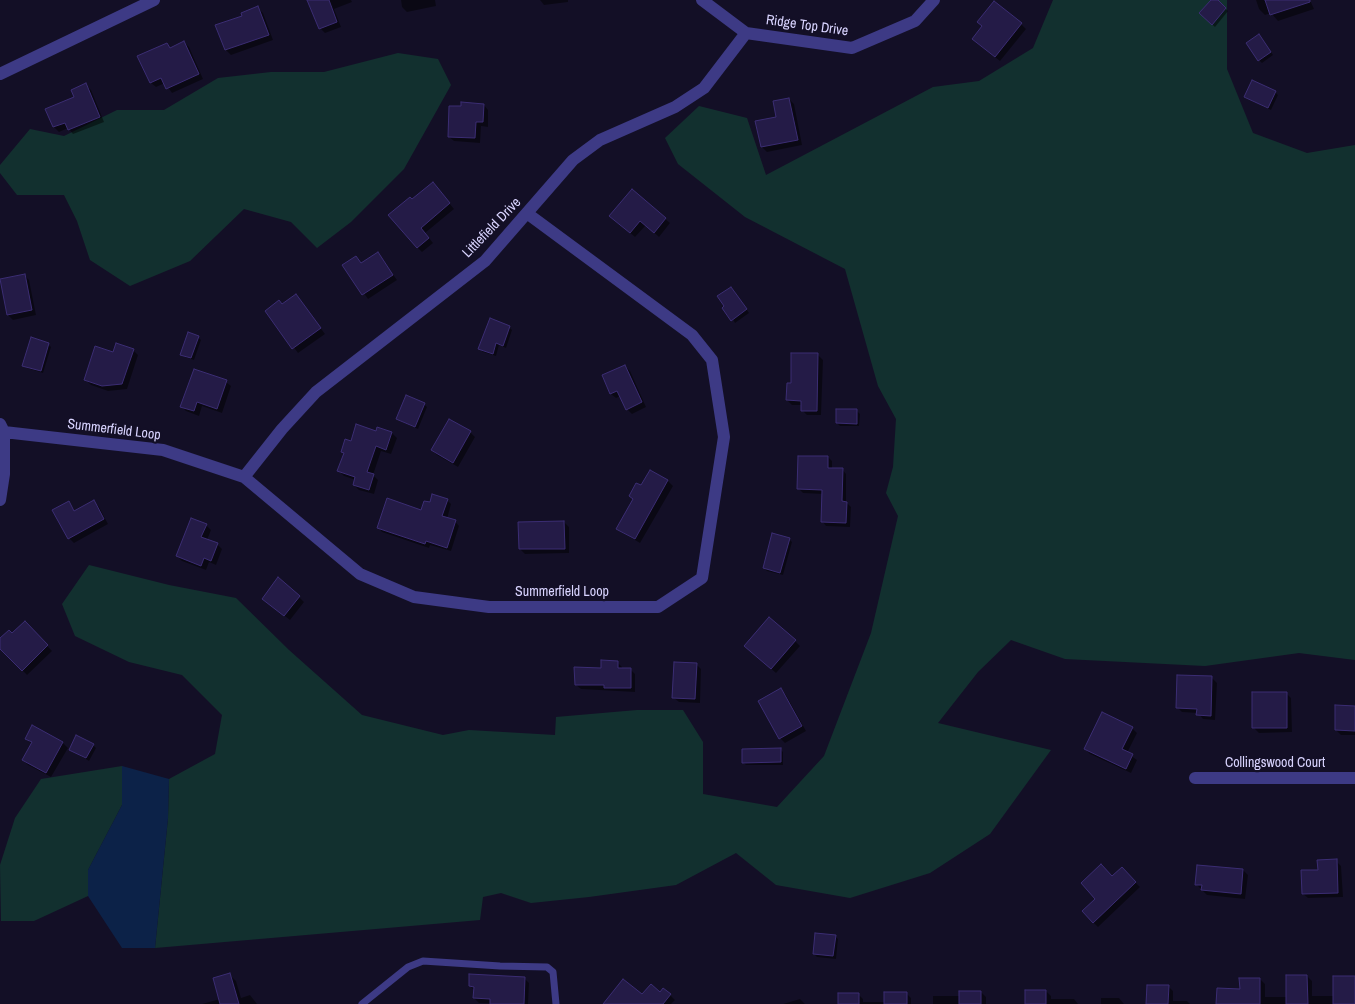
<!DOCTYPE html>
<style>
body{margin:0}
canvas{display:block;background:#130f26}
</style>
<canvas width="1355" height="1004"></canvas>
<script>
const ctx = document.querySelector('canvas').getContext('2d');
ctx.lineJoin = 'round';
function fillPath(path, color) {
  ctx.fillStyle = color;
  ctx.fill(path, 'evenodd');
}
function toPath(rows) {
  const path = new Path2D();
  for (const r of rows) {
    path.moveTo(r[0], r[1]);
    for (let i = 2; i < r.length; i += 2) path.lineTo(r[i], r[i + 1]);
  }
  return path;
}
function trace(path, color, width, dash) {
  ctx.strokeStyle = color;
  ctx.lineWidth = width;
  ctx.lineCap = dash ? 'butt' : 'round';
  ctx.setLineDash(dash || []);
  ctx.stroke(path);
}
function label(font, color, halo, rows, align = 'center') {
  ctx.font = font + ' "Archivo Narrow",sans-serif';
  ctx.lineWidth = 4.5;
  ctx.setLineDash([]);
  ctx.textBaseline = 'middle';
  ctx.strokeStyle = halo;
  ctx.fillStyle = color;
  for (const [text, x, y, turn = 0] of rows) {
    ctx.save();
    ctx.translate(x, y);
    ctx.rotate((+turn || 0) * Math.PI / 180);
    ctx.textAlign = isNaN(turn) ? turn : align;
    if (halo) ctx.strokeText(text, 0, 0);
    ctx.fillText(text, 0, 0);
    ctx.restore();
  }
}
const green = toPath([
 [1053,0,1227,0,1227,69,1253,133,1307,153,1355,145,1355,660,1299,653,1205,666,1065,659,1011,640,978,672,938,723,1051,750,990,834,930,873,850,898,776,885,736,853,676,885,589,897,531,903,501,893,483,897,480,920,155,948,168,818,169,779,215,754,222,715,182,675,129,662,75,636,62,604,89,565,169,585,236,598,289,650,362,715,443,735,469,730,555,735,556,717,637,710,683,710,703,742,703,794,777,807,824,756,871,633,898,516,886,493,893,467,896,419,878,386,845,269,745,217,678,164,665,138,699,106,747,118,766,175,933,87,979,81,1033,48],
 [398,53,438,59,451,85,404,169,351,222,317,248,291,222,244,209,190,261,130,286,90,260,77,221,64,195,17,195,0,173,0,165,30,129,64,136,117,110,164,110,218,78,271,72,324,72],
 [122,766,122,805,88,870,88,896,34,921,1,921,0,865,15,818,41,779]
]);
const water = toPath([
 [122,766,169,779,168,818,155,948,122,948,88,896,88,870,122,805]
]);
const shadow = toPath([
 [309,0,351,0,352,2,334,9,341,27,325,33,320,28],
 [401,0,435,0,436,6,407,12,402,7],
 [540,0,568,0,568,2,544,5],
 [1212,0,1216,0,1228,11,1215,27,1203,16],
 [1256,0,1310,0,1314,9,1278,21,1271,13,1265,15,1259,9],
 [258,8,263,13,273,40,231,55,226,50,244,16],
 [1021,24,1026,29,1000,61,978,44,984,27],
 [1262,39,1273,55,1262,63,1259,60],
 [184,42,189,47,203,79,172,93,165,83,156,87,151,83,167,44,171,48],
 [86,85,91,90,104,122,73,134,68,128,59,132,54,127,47,109,76,98],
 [1275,92,1278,95,1271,110,1249,99,1246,96],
 [789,99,794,104,802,145,767,152,762,147],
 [484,105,488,110,488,127,481,126,480,143,454,141,449,137],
 [437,188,454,209,425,233,433,243,422,252,417,247,412,201],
 [632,191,670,223,659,237,646,225,635,237,616,221],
 [378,254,397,280,368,299,344,265,356,257,362,264],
 [25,276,29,280,36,315,13,320,8,315],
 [734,291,749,313,735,323,726,306],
 [296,295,325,334,298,353,266,311,282,306],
 [509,327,512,330,506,348,499,345,496,356,483,352,480,349],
 [198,337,201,340,194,360,185,357,182,354],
 [48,344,51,347,43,373,27,368,24,365],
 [133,350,138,355,127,389,108,391,91,385,86,380,113,354],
 [818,355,823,360,821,415,807,415,802,410,802,405,792,405,787,400,792,384],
 [625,366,630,371,646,407,632,414,627,409,621,396,616,398,611,394,603,376],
 [226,382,231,386,222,413,202,406,199,416,186,411,181,406],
 [424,404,427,407,418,429,400,421,397,418],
 [857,411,860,414,859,426,840,426,837,423],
 [378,429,392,433,397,438,391,454,381,451,373,475,378,480,374,494,359,490,354,485,356,480,344,476,339,471,345,454,343,452,352,443,376,432],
 [470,432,475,437,458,467,437,455,432,450],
 [828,457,832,461,832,469,842,469,846,474,846,502,851,507,850,527,826,526,822,521,823,494,803,493,799,489],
 [651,471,668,481,673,486,640,543,623,533,618,529],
 [447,500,451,504,447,519,455,521,459,526,451,551,430,545,429,548,382,532,378,527,422,511,430,504],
 [68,502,76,512,94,502,99,507,108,524,74,543,69,538],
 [564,522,569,527,569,553,525,554,520,549],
 [206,525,211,530,207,540,217,544,222,549,216,565,209,562,206,570,182,561,177,556],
 [789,539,792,542,783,575,767,571,764,568],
 [299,597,304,602,290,620,268,603],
 [25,623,52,651,27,675,0,647,0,640,12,635],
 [795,641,800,646,776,673,751,651],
 [617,662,622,667,622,669,630,669,635,674,635,692,581,689,576,685],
 [696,664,701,669,700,703,679,702,674,698],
 [1212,678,1217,683,1215,720,1203,719,1198,713,1182,712,1177,707],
 [781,690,786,695,806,731,785,743,780,738],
 [1286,693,1291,698,1292,732,1259,733,1254,728],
 [1355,707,1355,735,1341,735,1336,730],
 [33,727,63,743,68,748,51,777,28,765,23,760,32,744,26,738],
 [1132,728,1137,733,1127,753,1137,760,1131,773,1090,754,1085,749],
 [93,745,96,748,89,761,71,750],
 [780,749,783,752,783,765,746,765,743,762],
 [1336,861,1341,866,1343,897,1308,898,1303,894,1319,871],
 [1122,869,1140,887,1098,927,1083,912,1097,899,1112,878],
 [1243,870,1248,875,1245,899,1207,895,1196,884],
 [835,936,838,939,836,959,817,957,814,954],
 [229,974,236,981,241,998,250,995,257,1004,202,1004,220,999],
 [1307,976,1312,981,1312,996,1334,996,1355,978,1355,1004,1217,1004,1260,979,1265,984,1265,997,1288,997],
 [524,978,529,983,528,1004,479,1003,474,998,475,991,470,986],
 [1168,986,1173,991,1173,1001,1187,1001,1190,1004,1147,1004],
 [1046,991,1051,996,1051,999,1074,999,1078,1004,1026,1004],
 [981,992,986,997,986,1004,933,1004,933,996,960,996],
 [660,993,670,995,675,1000,671,1004,608,1004],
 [906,993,911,998,911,1004,840,1004,858,994,863,999,863,1002,885,1002],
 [1101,998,1119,998,1124,1004,1101,1004],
 [800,999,805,1004,783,1004]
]);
const building = toPath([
 [307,0,329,0,337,22,319,29,307,0],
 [1211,0,1218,0,1226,8,1212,25,1199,13,1211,0],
 [1265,0,1310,0,1310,2,1270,15,1265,0],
 [994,1,1022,23,995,57,972,39,982,26,977,22,994,1],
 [258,6,269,35,225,50,215,25,242,16,241,13,258,6],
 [1259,34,1271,52,1258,61,1246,43,1259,34],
 [184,41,199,74,166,89,161,78,150,83,137,56,167,43,170,48,184,41],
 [1252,80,1276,91,1268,108,1244,97,1252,80],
 [86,83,100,117,68,130,65,123,53,127,45,109,74,97,71,90,86,83],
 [789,98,798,140,761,147,755,121,776,117,773,101,789,98],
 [461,102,484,104,483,122,476,122,475,138,448,137,449,106,461,106,461,102],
 [433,182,450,203,421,228,429,238,417,248,388,215,410,197,412,199,433,182],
 [632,189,666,218,654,233,640,221,630,233,609,216,632,189],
 [378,252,393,275,362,295,342,265,356,256,361,263,378,252],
 [25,274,32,310,7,315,0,279,25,274],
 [731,287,747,309,731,321,722,308,724,306,717,296,731,287],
 [296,294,321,328,292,349,265,311,279,300,282,304,296,294],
 [490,318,510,326,503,346,496,343,493,354,478,349,490,318],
 [188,332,199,336,191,358,180,355,188,332],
 [31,337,49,343,41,371,22,366,31,337],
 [116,343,134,349,122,384,102,386,84,380,95,346,113,352,116,343],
 [791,353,818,353,817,411,801,411,801,401,786,400,787,383,791,383,791,353],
 [625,365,642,402,626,410,617,391,610,394,602,375,625,365],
 [194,369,227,380,217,409,197,402,194,411,180,407,194,369],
 [406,395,425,403,415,427,396,419,406,395],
 [836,409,857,409,857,424,836,423,836,409],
 [449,419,471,431,453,463,431,450,449,419],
 [356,424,376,431,377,427,392,432,386,450,376,446,367,472,374,474,369,490,353,485,355,477,337,471,344,453,341,452,345,439,351,441,356,424],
 [798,456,828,456,828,468,843,468,842,501,847,502,846,523,821,522,822,490,797,489,798,456],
 [650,470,668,480,635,539,616,529,633,499,629,496,636,483,641,485,650,470],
 [432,494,448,499,442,516,456,520,447,548,426,541,425,544,377,528,387,498,421,510,424,501,430,502,432,494],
 [94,500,104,519,68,539,52,510,69,501,74,511,94,500],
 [191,518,207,524,201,537,218,543,211,561,204,558,201,566,176,556,191,518],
 [564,521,565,549,519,549,518,522,564,521],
 [772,533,790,538,780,573,763,568,772,533],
 [278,577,300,596,284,616,262,599,278,577],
 [769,617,796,640,771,669,744,646,769,617],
 [25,621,48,645,22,671,0,649,0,638,9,630,12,633,25,621],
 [601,660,618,661,618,668,631,668,631,688,604,688,604,685,575,685,574,667,601,668,601,660],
 [674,662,697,663,695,699,672,698,674,662],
 [1177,675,1212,676,1211,716,1196,715,1197,709,1176,708,1177,675],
 [781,688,802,726,779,739,758,701,781,688],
 [1252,692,1287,692,1287,728,1252,728,1252,692],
 [1335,705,1355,706,1355,731,1335,730,1335,705],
 [1102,712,1133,727,1122,749,1133,754,1126,769,1084,749,1102,712],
 [32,725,63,742,46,773,22,760,32,742,25,739,32,725],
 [76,735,94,744,86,758,69,750,76,735],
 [781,748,781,762,742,763,742,749,781,748],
 [1337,859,1338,893,1302,894,1301,870,1318,870,1317,860,1337,859],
 [1101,864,1112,876,1122,867,1136,882,1093,923,1082,911,1095,899,1081,883,1101,864],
 [1197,865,1243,869,1241,894,1201,890,1202,885,1195,885,1197,865],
 [815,933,836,935,833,956,813,954,815,933],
 [230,973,239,1004,220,1004,213,978,230,973],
 [469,974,525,977,524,1004,490,1004,490,999,473,998,474,987,469,986,469,974],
 [1286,975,1307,975,1308,1004,1286,1004,1286,975],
 [1333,976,1355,976,1355,1004,1333,1004,1333,976],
 [1239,978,1260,978,1260,1004,1216,1004,1217,988,1240,989,1239,978],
 [623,979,642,994,651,984,660,992,663,988,671,994,663,1004,603,1004,623,979],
 [1147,985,1169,985,1168,1004,1146,1004,1147,985],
 [1025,990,1046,990,1046,1004,1025,1004,1025,990],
 [959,991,981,991,981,1004,959,1004,959,991],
 [884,992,907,992,907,1004,884,1004,884,992],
 [838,993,859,993,859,1004,838,1004,838,993]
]);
const lane = toPath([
 [362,1004,408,967,423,961,500,966,547,967,553,972,556,1004]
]);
const street = toPath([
 [702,0,746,33,852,48,915,21,934,0],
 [0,74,154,0],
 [0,424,4,432,4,474,0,500],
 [4,432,163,450,244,477,360,574,414,597,489,607,658,607,702,578,724,437,712,360,692,335,528,214],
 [244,477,282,429,316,392,485,261,573,160,600,140,675,107,704,88,746,33],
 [1195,778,1355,778]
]);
const streetNames = [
 ["Ridge Top Drive",807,26,8],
 ["Littlefield Drive",492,228,-46],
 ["Summerfield Loop",114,430,7],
 ["Summerfield Loop",562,592],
 ["Collingswood Court",1275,763]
];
fillPath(green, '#12302f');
fillPath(water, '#0c2248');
fillPath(shadow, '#0007');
fillPath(building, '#241b47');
trace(building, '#3b2d73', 1);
trace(lane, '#3d3a85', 7);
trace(street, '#3d3a85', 12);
label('14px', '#d9d4ff', '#130f26', streetNames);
</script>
